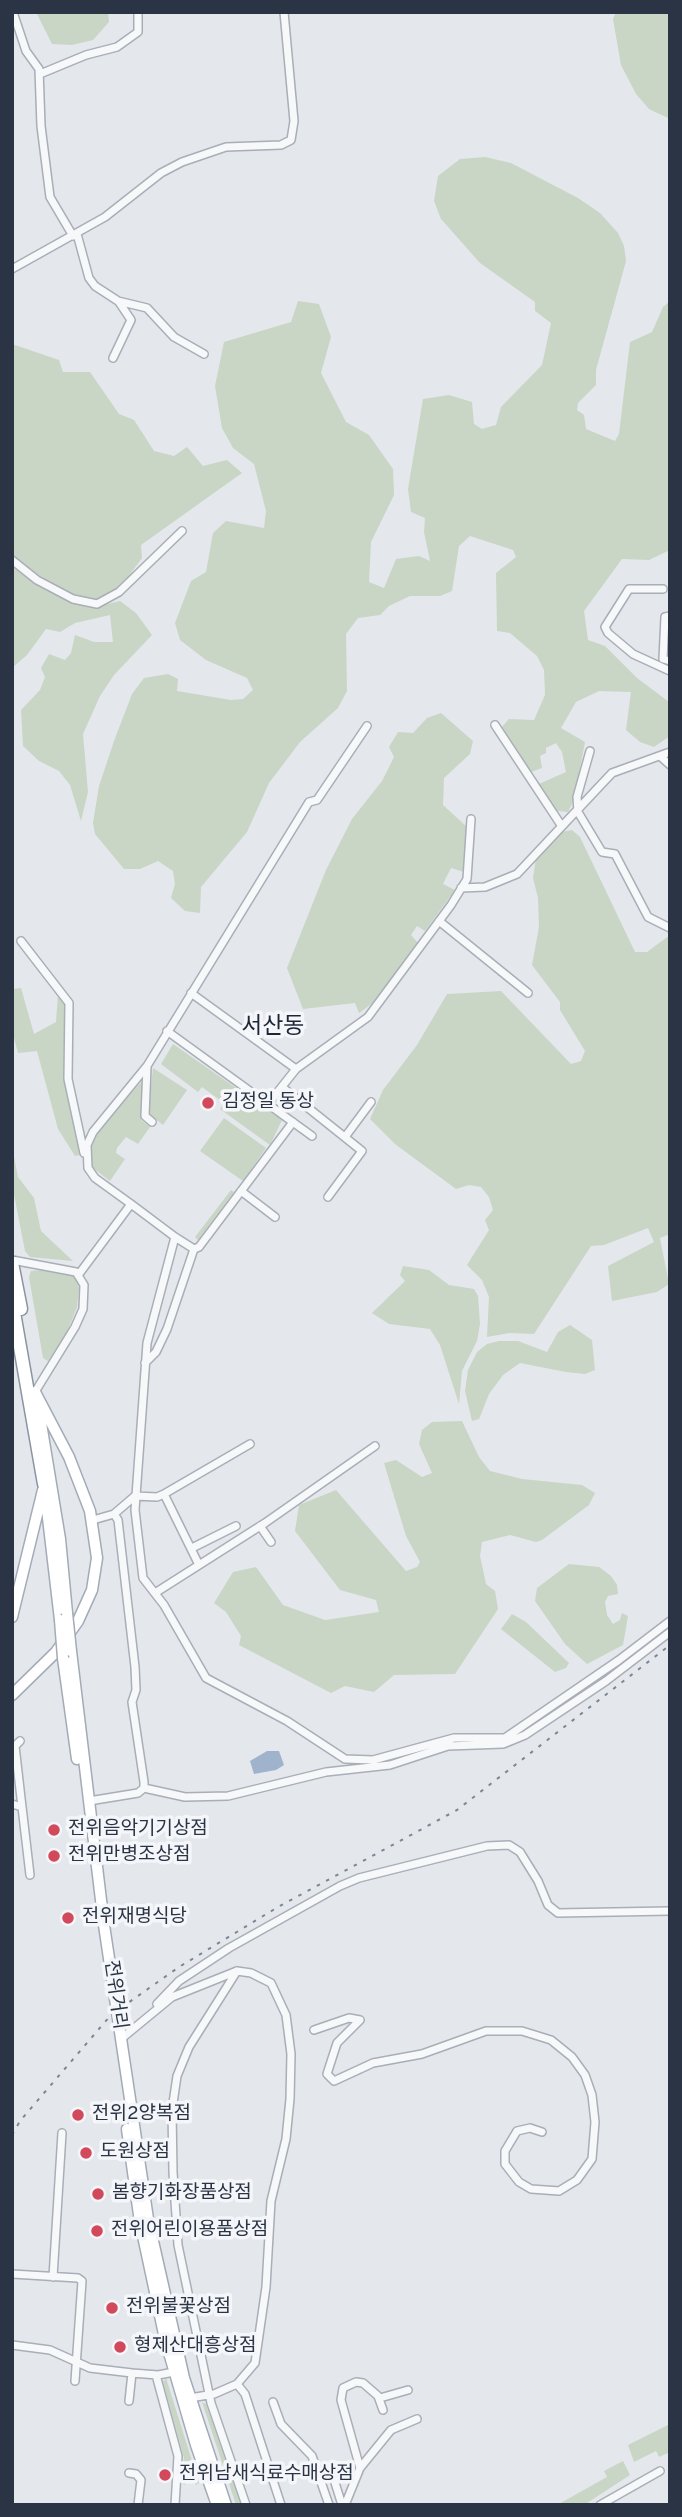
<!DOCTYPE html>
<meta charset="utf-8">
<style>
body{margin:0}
#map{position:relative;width:682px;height:2517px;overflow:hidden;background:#e4e7ec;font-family:Overpass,sans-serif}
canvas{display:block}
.frame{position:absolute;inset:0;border:14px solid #2b3445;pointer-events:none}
</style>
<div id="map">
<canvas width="682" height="2517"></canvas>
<div class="frame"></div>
</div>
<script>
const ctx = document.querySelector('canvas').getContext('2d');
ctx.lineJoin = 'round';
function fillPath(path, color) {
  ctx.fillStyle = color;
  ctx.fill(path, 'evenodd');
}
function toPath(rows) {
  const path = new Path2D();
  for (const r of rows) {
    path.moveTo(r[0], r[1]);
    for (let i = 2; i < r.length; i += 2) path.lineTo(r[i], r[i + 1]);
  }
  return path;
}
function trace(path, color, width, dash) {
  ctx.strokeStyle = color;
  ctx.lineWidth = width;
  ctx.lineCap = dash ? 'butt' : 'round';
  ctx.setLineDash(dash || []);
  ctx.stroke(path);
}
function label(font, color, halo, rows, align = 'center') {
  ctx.font = font + ' Overpass,"Noto Sans KR",sans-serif';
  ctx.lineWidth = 7;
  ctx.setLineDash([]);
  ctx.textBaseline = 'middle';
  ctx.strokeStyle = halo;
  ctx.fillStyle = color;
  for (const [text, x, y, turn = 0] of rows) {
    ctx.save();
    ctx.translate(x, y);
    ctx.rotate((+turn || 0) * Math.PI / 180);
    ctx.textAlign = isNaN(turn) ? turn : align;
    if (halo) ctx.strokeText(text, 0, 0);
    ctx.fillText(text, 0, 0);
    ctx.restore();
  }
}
const green = toPath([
 [36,12,108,12,109,22,93,40,72,45,52,44],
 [616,12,670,12,670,119,649,109,636,94,621,65,613,19],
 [485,157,511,163,578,198,600,213,618,233,624,246,626,261,596,370,596,385,578,403,577,410,584,415,586,429,615,441,619,434,630,342,652,332,663,307,670,301,670,550,649,560,622,559,584,611,588,640,605,646,637,678,669,702,670,736,654,747,640,742,626,730,631,692,599,691,576,702,561,728,585,742,574,800,568,812,557,811,539,784,566,772,562,752,556,743,546,748,546,753,540,756,542,768,531,772,502,727,509,719,534,720,545,695,544,670,537,656,510,633,497,631,496,573,516,557,513,550,470,536,459,546,452,591,440,596,410,596,389,606,380,615,358,618,346,634,347,691,338,708,300,742,269,783,247,832,201,887,200,913,185,911,171,898,175,884,173,871,158,861,140,869,124,869,95,834,93,823,99,786,114,741,132,694,144,678,168,674,178,679,177,691,231,700,243,699,253,690,247,678,206,660,180,640,175,623,191,581,206,572,213,533,226,521,264,528,266,511,254,464,233,448,222,428,215,386,224,342,291,322,298,301,319,304,331,337,321,373,346,422,369,435,393,469,394,495,371,542,369,582,384,588,396,559,419,556,430,561,424,532,425,518,411,512,408,489,423,399,449,395,472,402,474,424,482,429,496,425,501,407,542,365,551,323,535,311,535,302,480,263,441,219,434,201,438,176,460,159],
 [12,344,59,360,63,372,90,372,119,414,134,420,154,451,174,456,187,447,203,466,227,460,242,473,141,545,142,558,128,577,110,594,95,600,76,596,37,574,12,554],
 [12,567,38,586,67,599,96,607,120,601,136,613,152,635,114,675,100,696,83,734,88,792,81,821,70,785,59,771,39,761,23,746,21,710,40,690,45,677,41,668,49,654,65,660,71,653,75,635,94,642,113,642,110,615,75,623,60,632,46,629,27,655,12,668],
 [441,713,473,741,470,754,444,778,443,805,467,827,464,872,451,868,443,884,455,890,425,931,417,926,411,935,418,943,377,1000,359,1013,355,1003,303,1009,287,968,326,870,352,819,382,781,394,757,389,747,398,732,413,733,427,718],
 [572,830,580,837,635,952,647,952,670,935,670,1234,660,1238,669,1284,657,1292,612,1301,608,1266,654,1242,648,1228,604,1245,591,1246,534,1334,509,1333,487,1337,489,1297,482,1280,467,1265,489,1230,485,1220,493,1210,489,1197,481,1187,469,1185,456,1189,395,1144,370,1119,383,1090,417,1045,447,994,501,991,571,1064,581,1061,585,1051,560,1010,560,1002,532,965,539,927,538,898,533,878,536,858,561,832],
 [21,988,34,1034,56,1022,58,994,66,1004,66,1073,80,1155,75,1156,58,1129,37,1051,18,1053,12,1030,12,989],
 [173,1044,282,1120,270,1145,220,1109,224,1103,202,1087,198,1092,161,1064],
 [153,1068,187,1090,163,1125,148,1113],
 [144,1079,141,1120,150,1127,138,1144,126,1137,117,1148,116,1153,125,1159,110,1181,93,1168,89,1150,99,1128],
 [224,1118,266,1148,243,1181,200,1151],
 [12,1146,18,1177,34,1198,41,1231,73,1261,30,1257,25,1251,12,1184],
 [231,1190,234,1192,198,1240,195,1237],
 [403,1266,429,1270,449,1285,474,1289,478,1296,480,1324,477,1341,462,1371,459,1404,440,1345,430,1329,389,1324,372,1313,405,1281,400,1275],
 [41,1270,70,1274,76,1277,79,1288,77,1307,66,1335,48,1361,43,1358,29,1277,31,1271],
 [570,1325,592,1340,595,1370,585,1374,566,1372,520,1363,503,1375,489,1394,479,1419,472,1421,465,1391,468,1370,477,1352,487,1344,499,1341,518,1341,547,1352,558,1332],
 [462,1421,479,1457,490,1471,522,1479,582,1485,595,1493,589,1505,542,1540,536,1542,510,1535,482,1542,480,1556,486,1584,495,1591,498,1609,455,1674,394,1675,374,1692,345,1686,331,1693,239,1645,241,1636,226,1612,214,1603,233,1572,256,1567,283,1605,325,1620,379,1612,376,1600,340,1590,295,1531,299,1505,336,1490,406,1571,417,1567,420,1562,406,1536,384,1463,396,1460,422,1477,432,1473,419,1444,422,1430,432,1422],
 [569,1564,599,1567,611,1576,617,1585,618,1594,608,1596,605,1602,607,1615,613,1624,620,1620,622,1613,628,1616,623,1645,587,1664,565,1644,535,1601,537,1588],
 [512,1614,526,1622,569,1663,566,1668,555,1672,501,1629],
 [166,2378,199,2483,196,2485,186,2474,185,2485,181,2483,184,2458,163,2382],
 [202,2402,206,2404,241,2505,236,2505],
 [670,2424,670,2452,659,2457,656,2451,634,2462,628,2445],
 [623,2461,630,2475,584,2505,557,2505,607,2477,604,2471]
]);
const water = toPath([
 [267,1751,279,1751,284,1765,276,1770,254,1774,250,1761]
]);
const street = toPath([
 [13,12,26,51,39,69,41,126,50,197,73,236],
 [40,74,86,55,117,47,138,32,138,12],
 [77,234,89,278,95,286,118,301,147,308,174,337,204,354],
 [12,269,105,217,161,173,182,162,226,147,281,145,291,140,294,121,284,12],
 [113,358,131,320,119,302],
 [12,560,37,580,73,599,97,604,119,592,182,531],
 [663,589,629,589,605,627,608,633,633,654,670,671],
 [670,616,665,617,663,659,670,661],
 [495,725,561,825],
 [590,751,577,797,578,812,602,852,615,854,648,917,670,928],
 [660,756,670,765],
 [461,888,485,887,517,874,612,773,670,752],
 [439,921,528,993],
 [21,941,69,1003,68,1079,84,1153],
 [191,993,296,1069],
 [167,1031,312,1136],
 [147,1067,145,1116,152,1122],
 [282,1087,362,1151,328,1197],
 [268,1104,296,1069,368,1017,451,905,467,879,471,819],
 [345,1137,371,1102],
 [241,1191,275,1217],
 [131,1204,175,1237,194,1249,199,1247,293,1122],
 [175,1237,147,1343,135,1510,143,1578,164,1605,206,1678,287,1721,345,1759,373,1760,454,1738,505,1738,619,1660,670,1621],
 [12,1260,76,1272,84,1285,83,1309,75,1327,35,1392],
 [79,1274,131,1204,95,1178,88,1168,87,1145,93,1132,147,1066,309,802,317,800,367,726],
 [145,1363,156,1352,167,1329,194,1249],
 [164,1494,199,1565],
 [114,1514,135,1496,157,1497,164,1494,250,1444],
 [260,1526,271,1542],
 [192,1548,236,1526],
 [155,1593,265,1523,375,1446],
 [20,1741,15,1746,22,1807],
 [144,1788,185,1797,228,1796,326,1772,390,1765,448,1746,503,1744,525,1735,606,1681,670,1632],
 [89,1801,138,1793,144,1788,144,1782,132,1702,136,1690,135,1667,118,1520,114,1514,93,1520],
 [12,1804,22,1807,30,1875],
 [237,1971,189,2047,177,2076,172,2110,173,2172,178,2245,211,2403,246,2505],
 [157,2004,179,1981,229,1948,340,1886,359,1878,487,1846,509,1845,520,1852,538,1881,548,1905,558,1913,670,1911],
 [314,2030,349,2018,360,2020,337,2043,327,2074,334,2081,373,2063,422,2054,486,2031,522,2031,551,2040,572,2057,585,2075,592,2095,595,2122,592,2159,577,2180,559,2191,531,2189,519,2182,505,2164,505,2151,517,2131,530,2128,542,2132],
 [121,2039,172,1997,237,1971,251,1973,271,1983,286,2015,291,2054,290,2099,286,2139,271,2201,266,2287,255,2363,237,2384,214,2394,190,2398],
 [12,2274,78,2278,82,2281,75,2381],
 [53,2277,62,2133],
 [12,2345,50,2350,90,2368,132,2373,129,2401],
 [132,2373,158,2375,174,2372],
 [156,2375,178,2456,175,2505],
 [237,2384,245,2394,281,2505],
 [380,2398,408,2390],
 [273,2402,281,2424,312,2456,329,2505],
 [360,2468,391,2430,417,2419],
 [129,2473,136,2474,141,2480,138,2505],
 [332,2473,342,2505],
 [345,2505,360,2468,341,2400,343,2388,356,2382,363,2383,378,2396,383,2410],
 [600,2505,660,2471]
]);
const primary = toPath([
 [38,1405,60,1539,67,1613],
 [44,1484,60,1620],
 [12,1617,43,1490],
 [71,1651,104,1925,148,2219,184,2378,226,2505],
 [63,1658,77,1759],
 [12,1695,56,1652,78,1621,92,1590,97,1558,90,1511,69,1457,35,1392],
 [127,2129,140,2222,165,2339,196,2445,217,2505]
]);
const highway = toPath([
 [12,1263,21,1309],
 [12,1301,44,1484]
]);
const rail = toPath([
 [12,2135,20,2121,111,2015,179,1967,278,1907,457,1810,670,1645]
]);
const primaryBridge = toPath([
 [67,1613,71,1651],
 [60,1620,63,1658]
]);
const markers = [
 [208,1103,7,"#d1495b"],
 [54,1830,7,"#d1495b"],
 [54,1856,7,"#d1495b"],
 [68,1918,7,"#d1495b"],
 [78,2115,7,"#d1495b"],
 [86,2153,7,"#d1495b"],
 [98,2194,7,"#d1495b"],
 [97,2231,7,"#d1495b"],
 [112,2308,7,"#d1495b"],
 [120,2347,7,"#d1495b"],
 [165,2475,7,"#d1495b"]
];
const poiNames = [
 ["김정일 동상",222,1103],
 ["전위음악기기상점",68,1830],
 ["전위만병조상점",68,1856],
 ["전위재명식당",82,1918],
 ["전위2양복점",92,2115],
 ["도원상점",100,2153],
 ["봄향기화장품상점",112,2194],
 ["전위어린이용품상점",111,2231],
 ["전위불꽃상점",126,2308],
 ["형제산대흥상점",134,2347],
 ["전위남새식료수매상점",179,2475]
];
const streetNames = [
 ["전위거리",114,1995,82]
];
const quarterNames = [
 ["서산동",273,1028]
];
fillPath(green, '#c9d6c5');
fillPath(water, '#9fb4cc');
trace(street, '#a9aeb7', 10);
trace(primary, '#a3abb8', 13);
trace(highway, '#8b94a3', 15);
trace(street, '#f7f8fa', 7);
trace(primary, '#fff', 10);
trace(highway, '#fff', 12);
trace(rail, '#7d8696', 2, [3.5, 7]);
trace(primaryBridge, '#a3abb8', 13, []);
trace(primaryBridge, '#fff', 10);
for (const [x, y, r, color] of markers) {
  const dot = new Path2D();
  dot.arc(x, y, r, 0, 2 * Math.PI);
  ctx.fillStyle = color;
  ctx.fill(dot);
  trace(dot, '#f4f6f9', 2.5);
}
label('19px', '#2b3445', '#f4f6f9', poiNames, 'left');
label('19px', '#2b3445', '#f4f6f9', streetNames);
label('23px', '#1d2536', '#f4f6f9', quarterNames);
</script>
